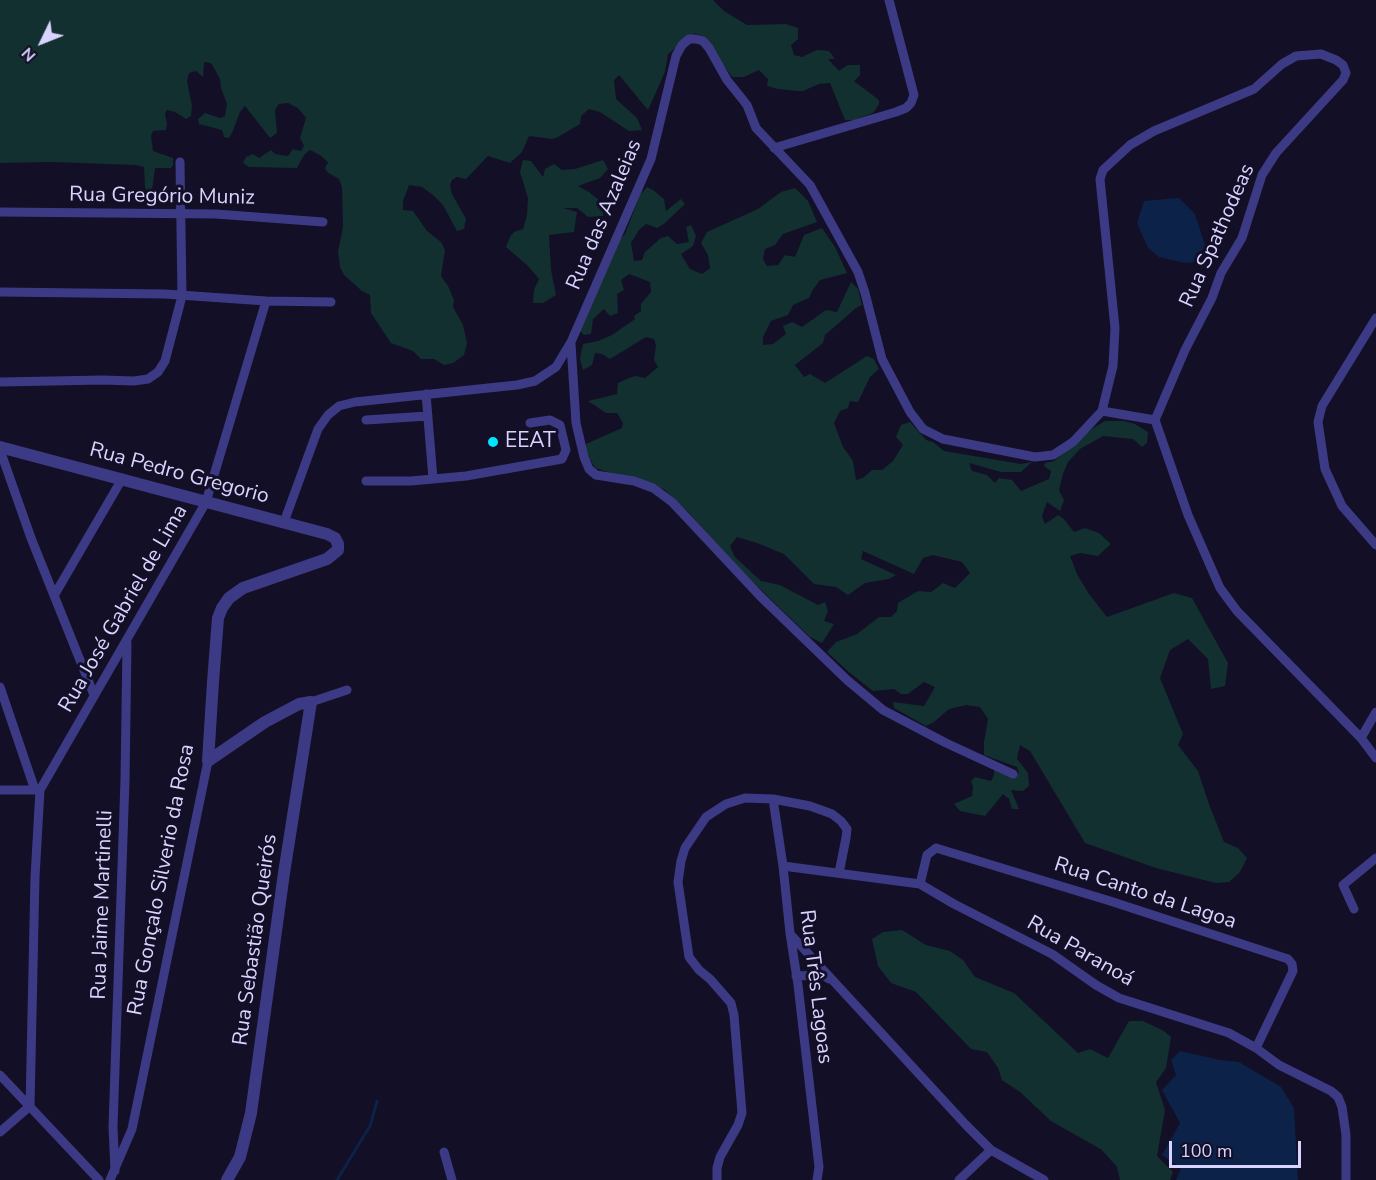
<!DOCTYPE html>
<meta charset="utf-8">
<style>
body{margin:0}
#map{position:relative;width:1376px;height:1180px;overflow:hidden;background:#130f26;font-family:"Nunito Sans",sans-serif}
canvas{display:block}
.north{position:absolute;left:12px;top:12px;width:60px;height:60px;-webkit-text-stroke:4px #130f26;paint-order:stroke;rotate:227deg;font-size:16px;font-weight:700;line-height:24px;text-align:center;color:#d9d4ff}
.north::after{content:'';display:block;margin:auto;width:21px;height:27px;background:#d9d4ff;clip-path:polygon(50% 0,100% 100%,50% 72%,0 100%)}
.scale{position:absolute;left:1169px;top:1141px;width:132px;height:27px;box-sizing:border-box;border:3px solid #d9d4ff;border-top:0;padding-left:8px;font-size:18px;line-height:21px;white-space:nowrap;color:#d9d4ff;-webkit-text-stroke:4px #130f26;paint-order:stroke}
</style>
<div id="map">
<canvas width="1376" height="1180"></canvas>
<div class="north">N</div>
<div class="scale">100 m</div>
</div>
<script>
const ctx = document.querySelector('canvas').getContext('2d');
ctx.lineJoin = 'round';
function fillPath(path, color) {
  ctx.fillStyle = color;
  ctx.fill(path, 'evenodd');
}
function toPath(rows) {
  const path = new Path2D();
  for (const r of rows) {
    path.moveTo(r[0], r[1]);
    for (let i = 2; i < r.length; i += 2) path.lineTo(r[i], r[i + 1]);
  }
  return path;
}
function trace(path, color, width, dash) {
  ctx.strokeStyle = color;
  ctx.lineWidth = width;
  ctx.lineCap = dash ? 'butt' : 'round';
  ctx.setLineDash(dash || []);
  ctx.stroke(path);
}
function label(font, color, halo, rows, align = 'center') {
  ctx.font = font + ' "Nunito Sans",sans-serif';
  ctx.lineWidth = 6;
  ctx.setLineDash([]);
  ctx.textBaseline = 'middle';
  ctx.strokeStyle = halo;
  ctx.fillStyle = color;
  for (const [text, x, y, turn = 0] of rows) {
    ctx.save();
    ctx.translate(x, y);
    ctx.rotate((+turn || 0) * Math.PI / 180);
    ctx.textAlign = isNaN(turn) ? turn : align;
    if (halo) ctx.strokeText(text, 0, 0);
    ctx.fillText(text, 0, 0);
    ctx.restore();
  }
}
const green = toPath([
 [0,0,713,0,724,11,747,25,786,24,798,28,798,39,791,45,794,55,802,57,817,50,829,51,835,59,828,59,839,71,848,65,860,65,860,75,854,81,879,100,879,104,873,113,854,120,845,120,830,83,819,84,803,91,797,91,778,89,767,86,768,79,759,70,744,77,732,77,704,37,695,33,668,54,665,72,648,110,619,75,614,80,616,99,637,118,642,130,629,131,600,112,589,109,581,116,580,124,558,137,552,139,529,136,522,152,510,163,488,156,466,179,457,177,452,180,450,185,452,194,466,219,464,229,457,231,443,205,433,195,422,187,409,185,403,201,403,210,413,211,427,231,441,242,445,250,441,276,448,286,454,300,453,307,463,325,467,343,464,355,453,363,444,365,434,359,421,359,413,351,391,343,371,313,370,295,362,291,344,275,340,267,338,252,343,227,342,187,339,179,327,172,325,168,328,162,320,155,310,150,304,155,297,168,249,167,243,163,246,157,253,154,259,158,271,150,275,154,288,156,293,149,301,151,304,146,300,138,306,118,298,108,288,103,279,104,275,110,277,133,270,138,245,106,240,112,232,133,229,138,224,137,222,130,199,124,198,119,205,113,220,118,225,116,227,104,221,88,220,79,211,63,204,62,203,77,196,71,189,73,187,81,192,106,191,116,186,119,175,112,167,110,165,114,167,123,166,130,153,131,151,136,153,151,173,158,173,165,171,168,155,168,152,190,149,193,145,188,144,167,136,165,52,162,0,163],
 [523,160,531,161,543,177,545,169,554,164,562,170,575,169,603,160,608,169,600,178,578,186,589,192,604,204,603,216,588,217,577,208,563,208,577,212,574,232,549,235,551,270,556,295,543,303,533,303,534,290,539,279,528,266,506,247,510,237,514,232,523,229,527,215,528,198,520,172],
 [647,187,653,190,664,199,666,211,681,199,685,204,664,224,657,228,646,224,639,230,631,243,634,261,642,260,645,252,661,238,668,236,677,244,689,242,686,227,691,225,696,236,693,246,681,254,690,269,702,274,710,268,708,255,701,243,707,232,758,209,781,192,795,188,808,201,817,222,783,234,775,245,765,249,763,259,767,266,778,265,785,255,795,257,804,235,822,228,835,247,847,273,820,280,812,291,809,298,793,305,788,315,771,321,763,337,763,345,773,344,786,334,783,326,792,322,802,327,826,310,837,312,851,282,858,289,862,305,856,308,825,335,823,343,795,365,804,377,810,374,825,383,867,356,874,359,879,369,870,377,858,402,850,401,848,408,840,411,834,423,843,447,853,461,856,480,863,478,872,470,882,470,893,461,903,445,896,437,901,425,910,422,926,440,933,442,944,451,1021,464,1032,462,1021,472,1001,472,969,463,972,471,987,475,995,483,999,478,1012,480,1021,491,1049,479,1051,471,1044,466,1045,463,1054,461,1093,428,1105,421,1124,421,1135,424,1148,432,1147,443,1142,447,1133,439,1103,436,1080,449,1068,462,1063,474,1059,490,1064,500,1060,511,1047,502,1042,516,1045,524,1058,515,1063,518,1074,532,1085,528,1099,533,1111,544,1098,556,1080,553,1070,556,1077,574,1089,594,1107,617,1174,593,1192,598,1228,663,1225,686,1211,689,1208,659,1188,639,1170,650,1160,678,1183,734,1178,745,1198,771,1209,804,1224,842,1238,848,1247,858,1240,872,1229,882,1216,883,1156,868,1085,843,1030,751,1020,745,1017,759,1028,773,1029,786,1023,791,1011,790,1019,809,1012,809,1009,799,1003,794,985,816,960,811,954,804,972,796,973,787,971,781,975,777,991,781,994,775,994,770,1009,776,1019,773,1017,767,984,755,984,742,988,719,980,707,966,705,949,709,934,722,926,726,894,708,893,702,924,706,935,687,924,682,908,694,901,694,894,689,873,691,850,673,827,652,836,642,857,634,879,617,891,617,897,611,898,603,918,591,931,592,943,583,955,588,970,573,962,562,933,555,923,558,914,574,863,551,861,559,896,575,889,579,865,583,848,595,836,587,814,584,784,554,757,543,737,537,730,546,735,557,761,581,780,585,818,605,825,602,828,611,824,621,834,624,822,643,810,637,731,561,689,513,665,490,636,477,614,474,595,468,585,450,586,444,622,428,623,423,617,413,606,413,588,401,617,394,618,383,629,378,636,376,645,378,658,367,654,360,656,345,654,339,646,337,610,359,602,354,595,353,592,365,583,370,580,359,583,344,598,341,612,335,635,319,634,316,641,311,641,304,651,292,650,282,629,274,621,280,624,290,617,294,618,313,610,316,604,309,593,319,591,334,584,335,580,331,621,238,625,234,640,195],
 [902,930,926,945,950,951,963,960,975,977,1014,993,1078,1053,1090,1049,1108,1058,1129,1021,1143,1021,1164,1031,1171,1037,1166,1068,1156,1082,1165,1110,1157,1156,1173,1172,1170,1180,1120,1180,1117,1167,1102,1150,1051,1121,1020,1092,1002,1080,998,1068,987,1052,971,1049,916,992,891,983,878,966,872,939,883,932]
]);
const water = toPath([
 [1179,198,1195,214,1205,245,1197,262,1185,263,1159,257,1148,248,1137,223,1144,201],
 [1180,1051,1220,1060,1239,1062,1281,1087,1294,1108,1298,1180,1176,1180,1181,1168,1162,1155,1180,1123,1162,1090,1176,1075,1171,1060]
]);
const stream = toPath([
 [337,1180,370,1126,377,1101]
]);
const minor = toPath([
 [774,148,896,112,906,108,911,103,914,95,889,0],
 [0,212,216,214,323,222],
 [0,292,165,294,266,301,331,302],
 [1376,318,1322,406,1318,422,1325,469,1342,506,1376,545],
 [571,344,576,423,584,457,589,469,596,475,634,481,653,488,672,502,760,596,847,680,883,710,946,743,1013,774],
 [0,382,103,380,134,381,148,379,158,372,165,361,182,296,180,162],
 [426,394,433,479],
 [1102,411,1155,420,1188,515,1220,588,1237,611,1361,738,1376,758],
 [366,420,428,416],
 [0,450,31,538,94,695],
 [366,481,411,481,466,476,562,459,566,450,560,425,550,420,530,423],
 [284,522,318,429,328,415,339,406,355,402,517,385,535,381,556,367,571,342,651,159,676,56,682,45,689,39,696,39,703,41,709,48,727,80,747,105,756,128,810,185,858,272,865,293,882,359,910,412,923,429,943,439,1035,457,1053,455,1073,442,1102,411,1113,366,1115,328,1100,179,1103,170,1130,145,1154,131,1254,89,1282,64,1296,56,1321,54,1336,60,1343,65,1346,73,1343,80,1276,153,1262,175,1242,238,1221,273,1212,298,1185,350,1155,420],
 [55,594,122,479],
 [0,687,35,790],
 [311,702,347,690],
 [1361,738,1376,712],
 [0,790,38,790],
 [773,799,783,866,790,933,798,985,819,1167,817,1180],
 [783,866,920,884,954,904,1052,954,1096,985,1119,998,1229,1033,1256,1048,1279,1065,1331,1091,1338,1097,1342,1107,1346,1135,1346,1180],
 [920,884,927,855,936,848,1110,901,1288,959,1292,964,1293,971,1256,1048],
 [1354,909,1343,885,1376,858],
 [791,935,966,1125,991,1150,1044,1180],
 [796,976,823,975,829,979],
 [0,1075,99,1180],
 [30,1106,35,877,40,790,206,502,266,301],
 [0,1132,30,1106],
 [444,1152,452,1180],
 [115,1171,113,1127,125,780,127,643],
 [110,1180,132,1129,208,761],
 [717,1180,717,1168,720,1157,738,1125,742,1113,734,1015,731,1003,710,979,699,970,689,957,678,882,681,861,685,848,706,817,726,804,745,798,773,799,810,806,832,814,841,821,847,829,846,838,839,873],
 [959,1180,991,1150]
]);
const tertiary = toPath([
 [0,447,327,534,335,538,338,544,338,550,327,559,243,588,229,598,222,608,218,618,213,682,208,761],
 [208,761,265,722,299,704,311,702,284,873,251,1113,240,1157,227,1180]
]);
const markers = [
 [493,442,6,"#00e5ff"]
];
const streetNames = [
 ["Rua Gregório Muniz",162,197,1],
 ["Rua das Azaleias",605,215,-67],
 ["Rua Spathodeas",1218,236,-66],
 ["Rua Pedro Gregorio",179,474,15],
 ["Rua José Gabriel de Lima",124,609,-60],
 ["Rua Gonçalo Silverio da Rosa",162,880,-79],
 ["Rua Canto da Lagoa",1145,894,18],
 ["Rua Jaime Martinelli",103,905,-88],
 ["Rua Sebastião Queirós",256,940,-82],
 ["Rua Paranoá",1080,952,30],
 ["Rua Três Lagoas",815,987,83]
];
const poiNames = [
 ["EEAT",505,442]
];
fillPath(green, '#12302f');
fillPath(water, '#0c2248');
trace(stream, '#0c2248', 3);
trace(minor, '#3d3a85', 9);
trace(tertiary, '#3d3a85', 12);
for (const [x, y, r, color] of markers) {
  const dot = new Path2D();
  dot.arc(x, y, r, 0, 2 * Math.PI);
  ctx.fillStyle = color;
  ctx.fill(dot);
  trace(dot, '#130f26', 2);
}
label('21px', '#d9d4ff', '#130f26', streetNames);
label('21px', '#d9d4ff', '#130f26', poiNames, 'left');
</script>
